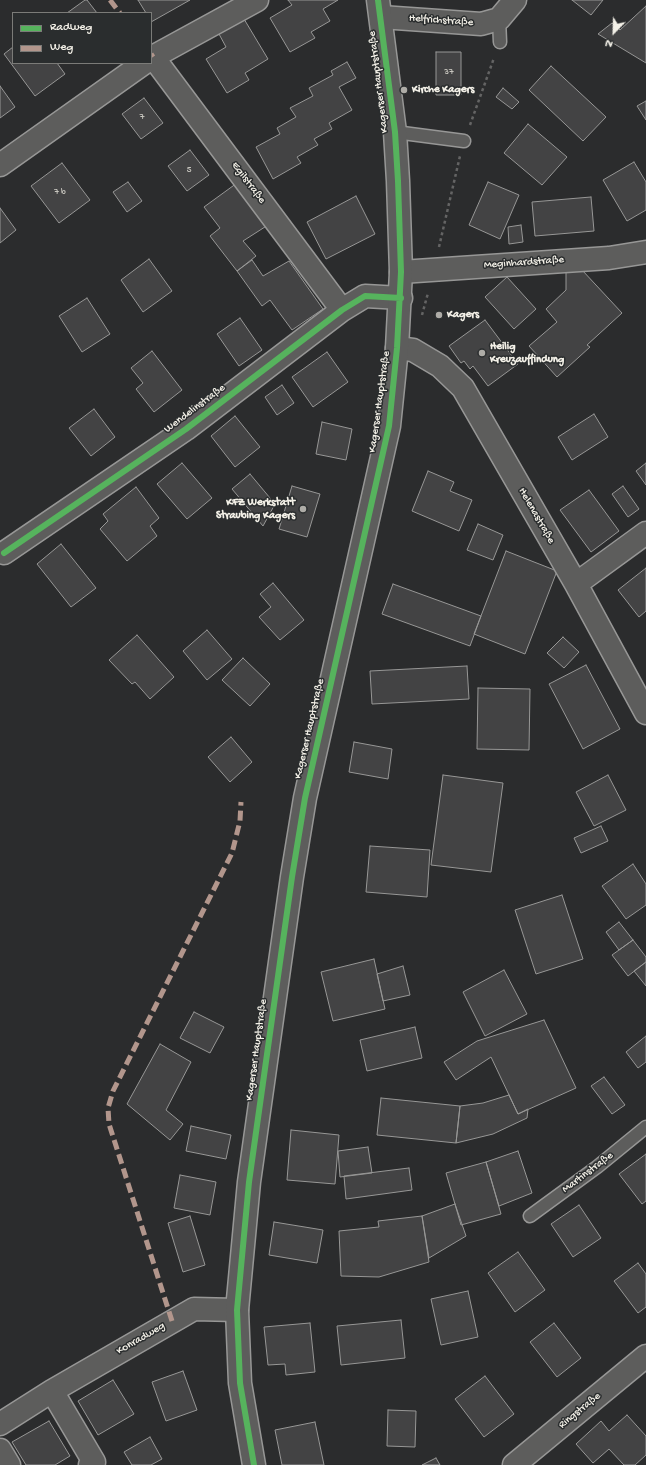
<!DOCTYPE html>
<html>
<head>
<meta charset="utf-8">
<style>
  body { margin:0 }
  #map { position:relative; width:646px; height:1465px; overflow:hidden; background:#2b2c2d; font-family:"Gochi Hand",sans-serif }
  canvas { display:block }
  .legend { position:absolute; left:12px; top:12px; width:140px; height:52px; box-sizing:border-box; background:#2a2d2e; border:1px solid #7b7b78; margin:0; padding:5px 7px; list-style:none; font-size:12px; color:#f4f1e8 }
  .legend li { display:flex; align-items:center; gap:8px; height:20px }
  .legend b { width:20px; border:1px solid #7b7b78 }
  .north { position:absolute; left:594px; top:12px; width:40px; height:40px; -webkit-text-stroke:3px #2a2d2e; paint-order:stroke; rotate:203deg; font-size:11px; font-weight:700; line-height:16px; text-align:center; color:#f4f1e8 }
  .north::after { content:''; display:block; margin:auto; width:14px; height:18px; background:#f4f1e8; clip-path:polygon(50% 0,100% 100%,50% 72%,0 100%) }
</style>
</head>
<body>
<div id="map">
<canvas width="646" height="1465"></canvas>
<ul class="legend">
<li><b style="height:5px;background:#56b35d"></b>Radweg</li>
<li><b style="height:5px;background:#b2968c"></b>Weg</li>
</ul>
<div class="north">N</div>
</div>
<script>
const g = document.querySelector('canvas').getContext('2d');
g.lineJoin = 'round';
function fillPath(path, color) { g.fillStyle = color; g.fill(path, 'evenodd'); }
const toPath = rows => new Path2D(rows.map(r => 'M' + r).join(''));
function strokePath(path, color, width, dash) { g.strokeStyle = color; g.lineWidth = width; g.lineCap = dash ? 'butt' : 'round'; g.setLineDash(dash || []); g.stroke(path); }
function write(font, color, halo, rows, align = 'center') {
  g.font = font + ' "Gochi Hand",sans-serif'; g.lineWidth = 3; g.setLineDash([]); g.textBaseline = 'middle'; g.strokeStyle = halo; g.fillStyle = color; for (const [text, x, y, turn = 0] of rows) {
    g.save(); g.translate(x, y); g.rotate((+turn || 0) * Math.PI / 180); g.textAlign = isNaN(turn) ? turn : align; if (halo) g.strokeText(text, 0, 0); g.fillText(text, 0, 0); g.restore();
  }
}
const building = toPath([
  [85,0,87,0,97,13,67,13,85,0],
  [138,0,190,0,151,22,151,13,146,13,138,0],
  [288,0,338,0,323,9,330,21,311,32,315,38,290,52,270,18,292,5,288,0],
  [572,0,603,0,591,15,572,0],
  [646,6,646,63,598,34,612,23,620,30,646,6],
  [244,19,268,59,245,73,249,80,227,93,206,59,226,47,219,34,244,19],
  [13,47,13,63,57,63,65,74,35,96,4,54,13,47],
  [436,52,461,52,461,95,436,95,436,52],
  [347,62,356,78,339,87,352,110,329,123,332,129,314,139,318,145,297,157,301,163,273,179,256,147,280,134,277,128,296,117,290,108,313,96,309,88,333,75,331,71,347,62],
  [551,66,606,117,583,141,529,90,551,66],
  [0,86,15,107,0,118,0,86],
  [503,88,519,102,512,109,496,97,503,88],
  [144,98,163,123,141,139,122,114,144,98],
  [646,101,646,120,637,106,646,101],
  [528,124,567,157,542,185,504,153,528,124],
  [190,150,209,175,187,191,168,166,190,150],
  [634,162,646,182,646,210,627,221,603,180,634,162],
  [62,163,90,200,59,223,31,186,62,163],
  [128,182,142,201,127,212,113,192,128,182],
  [488,182,519,195,500,239,469,225,488,182],
  [237,183,268,225,243,241,256,256,237,271,210,236,220,228,204,207,237,183],
  [356,196,375,234,326,259,307,222,356,196],
  [591,197,594,231,535,236,532,202,591,197],
  [0,208,16,230,0,243,0,208],
  [521,225,523,242,509,244,508,227,521,225],
  [149,259,172,291,143,312,121,280,149,259],
  [252,260,263,276,289,261,323,309,292,330,270,300,262,306,237,271,252,260],
  [566,270,582,270,622,313,587,345,590,347,557,377,529,346,557,322,546,309,566,290,566,270],
  [507,277,536,309,514,329,485,297,507,277],
  [87,298,110,334,82,352,59,316,87,298],
  [240,318,262,350,239,366,217,334,240,318],
  [485,320,518,364,488,386,473,366,470,369,464,361,461,363,449,346,485,320],
  [152,351,182,390,154,412,136,389,143,383,131,368,152,351],
  [327,352,348,382,313,407,292,377,327,352],
  [282,385,294,403,277,415,265,397,282,385],
  [94,409,115,437,91,456,69,428,94,409],
  [594,414,608,437,572,460,558,437,594,414],
  [235,416,260,447,235,467,211,436,235,416],
  [322,422,352,429,346,460,316,454,322,422],
  [182,463,212,498,187,519,157,484,182,463],
  [646,463,646,485,636,471,646,463],
  [428,471,454,482,450,491,472,500,459,531,412,511,428,471],
  [250,474,275,504,263,526,232,489,250,474],
  [292,486,320,494,307,537,279,529,292,486],
  [623,486,639,509,628,517,612,494,623,486],
  [136,487,159,518,150,526,157,536,127,561,100,529,108,521,103,514,136,487],
  [589,490,619,531,591,552,560,510,589,490],
  [478,524,503,535,493,560,467,550,478,524],
  [61,544,96,588,71,607,37,564,61,544],
  [506,551,557,571,525,654,474,634,506,551],
  [646,568,646,611,639,617,618,590,646,568],
  [273,583,304,620,280,640,259,617,271,607,260,594,273,583],
  [393,584,481,616,470,646,382,614,393,584],
  [207,630,232,659,207,680,183,651,207,630],
  [137,635,174,677,150,699,135,682,132,684,109,660,137,635],
  [563,637,579,652,564,668,547,653,563,637],
  [243,658,270,684,250,706,222,680,243,658],
  [586,665,620,729,583,749,549,684,586,665],
  [467,666,469,699,372,704,370,671,467,666],
  [478,688,530,689,529,750,477,749,478,688],
  [231,737,252,762,230,782,208,757,231,737],
  [354,742,392,749,388,779,349,772,354,742],
  [443,775,503,783,491,872,431,865,443,775],
  [608,775,626,810,594,826,576,792,608,775],
  [601,826,608,841,581,853,574,838,601,826],
  [370,846,430,850,427,897,366,892,370,846],
  [633,864,646,884,646,905,626,919,602,886,633,864],
  [562,895,583,959,536,974,515,910,562,895],
  [619,922,633,940,619,950,606,932,619,922],
  [633,940,646,957,646,962,628,976,612,955,633,940],
  [374,959,385,1009,333,1021,321,972,374,959],
  [646,962,646,986,634,971,646,962],
  [403,966,410,995,383,1001,377,974,403,966],
  [504,970,527,1014,485,1036,463,992,504,970],
  [194,1012,224,1027,210,1053,180,1038,194,1012],
  [544,1020,576,1088,518,1114,491,1057,456,1080,444,1062,477,1041,544,1020],
  [415,1027,422,1058,367,1071,360,1040,415,1027],
  [646,1036,646,1062,638,1068,626,1052,646,1036],
  [160,1044,191,1062,166,1110,183,1124,170,1140,127,1104,160,1044],
  [604,1077,625,1105,612,1114,591,1086,604,1077],
  [509,1095,518,1114,528,1109,527,1118,493,1134,456,1143,460,1106,483,1103,509,1095],
  [381,1098,460,1106,456,1143,377,1135,381,1098],
  [191,1126,231,1135,226,1159,186,1151,191,1126],
  [291,1130,339,1135,335,1184,287,1180,291,1130],
  [368,1147,372,1173,340,1177,338,1151,368,1147],
  [518,1151,532,1193,499,1206,486,1162,518,1151],
  [646,1154,646,1201,642,1204,619,1174,646,1154],
  [486,1162,501,1214,461,1225,446,1173,486,1162],
  [409,1168,412,1190,346,1199,344,1176,409,1168],
  [180,1175,216,1182,210,1215,174,1208,180,1175],
  [455,1204,466,1236,429,1258,422,1216,455,1204],
  [579,1205,601,1238,573,1257,551,1224,579,1205],
  [190,1216,205,1265,183,1272,168,1223,190,1216],
  [422,1216,429,1262,379,1277,341,1276,339,1231,379,1227,378,1221,422,1216],
  [274,1222,323,1230,317,1263,269,1255,274,1222],
  [518,1252,545,1290,515,1312,488,1273,518,1252],
  [638,1263,646,1274,646,1307,638,1313,614,1281,638,1263],
  [468,1291,478,1337,441,1345,431,1299,468,1291],
  [401,1320,405,1358,341,1365,337,1326,401,1320],
  [310,1323,315,1372,286,1375,285,1364,268,1365,264,1327,310,1323],
  [554,1323,581,1358,557,1377,530,1342,554,1323],
  [183,1371,197,1410,166,1421,152,1382,183,1371],
  [485,1376,514,1414,484,1437,455,1399,485,1376],
  [113,1380,134,1414,98,1435,78,1401,113,1380],
  [388,1410,416,1411,415,1447,387,1446,388,1410],
  [627,1415,646,1436,646,1455,635,1465,624,1465,609,1449,593,1463,576,1444,601,1421,609,1431,627,1415],
  [49,1421,70,1456,55,1465,26,1465,12,1442,49,1421],
  [315,1422,324,1465,282,1465,275,1430,315,1422],
  [150,1437,162,1459,151,1465,132,1465,124,1452,150,1437],
  [436,1458,440,1465,422,1465,436,1458]
]);
fillPath(building, '#434344');
strokePath(building, '#979796', 1);
const service = toPath([
  [499,19,500,42],
  [395,132,464,141],
  [530,1216,597,1167,646,1127]
]);
const minor = toPath([
  [381,17,481,24,499,19,515,0],
  [153,57,342,310],
  [151,58,257,0],
  [0,165,144,63],
  [401,272,609,258,646,252],
  [397,348,413,350,440,366,463,388,576,584,646,713],
  [4,553,186,429,342,310,365,296,401,298],
  [576,584,646,533],
  [52,1391,94,1462,90,1465],
  [0,1424,52,1391,194,1309,237,1310],
  [0,1450,9,1465],
  [514,1465,646,1356]
]);
const tertiary = toPath([
  [254,1465,240,1383,237,1310,249,1182,292,877,305,798,389,426,397,348,401,272,398,181,395,132,378,0]
]);
strokePath(service, '#979796', 15);
strokePath(minor, '#979796', 25);
strokePath(tertiary, '#979796', 25);
strokePath(toPath([
  [470,125,494,58],
  [439,247,460,156],
  [422,315,428,293]
]), '#646464', 2.5, [3, 3]);
strokePath(service, '#5d5d5c', 12);
strokePath(minor, '#5d5d5c', 22);
strokePath(tertiary, '#5d5d5c', 22);
strokePath(toPath([
  [110,0,120,13],
  [151,54,153,57],
  [172,1321,109,1124,108,1108,113,1091,232,853,240,821,241,802]
]), '#b2968c', 5, [10, 5]);
strokePath(toPath([
  [4,553,186,429,342,310,365,296,401,298],
  [254,1465,240,1383,237,1310,249,1182,292,877,305,798,389,426,397,348,401,272,398,181,395,132,378,0]
]), '#56b35d', 6);
for (const [x, y, r, color] of [
  [404,90,4,"#aeaca7"],
  [439,315,4,"#aeaca7"],
  [482,353,4,"#aeaca7"],
  [303,509,4,"#aeaca7"]
]) { const dot = new Path2D(); dot.arc(x, y, r, 0, 2 * Math.PI); g.fillStyle = color; g.fill(dot); strokePath(dot, '#2a2d2e', 1.5); }
write('9px', '#c8c6bf', null, [
  ["37",449,73],
  ["7",142,118],
  ["5",189,171],
  ["7 b",60,193]
]);
write('11px', '#f4f1e8', '#2a2d2e', [
  ["Helfrichstraße",441,21,4],
  ["Kagerser Hauptstraße",379,82,-97],
  ["Egilstraße",248,183,53],
  ["Meginhardstraße",524,263,-4],
  ["Kagerser Hauptstraße",380,402,-82],
  ["Wendelinstraße",195,409,-37],
  ["Helenastraße",536,516,60],
  ["Kagerser Hauptstraße",310,729,-77],
  ["Kagerser Hauptstraße",257,1050,-82],
  ["Martinstraße",588,1173,-37],
  ["Konradweg",141,1339,-30],
  ["Ringstraße",580,1411,-39]
]);
write('bold 11px', '#f4f1e8', '#2a2d2e', [
  ["Kirche Kagers",412,90],
  ["Kagers",447,315],
  ["Heilig",490,347],
  ["Kreuzauffindung",490,360],
  ["KFZ Werkstatt",295,503,"right"],
  ["Straubing Kagers",295,516,"right"]
], 'left');
</script>
</body>
</html>
